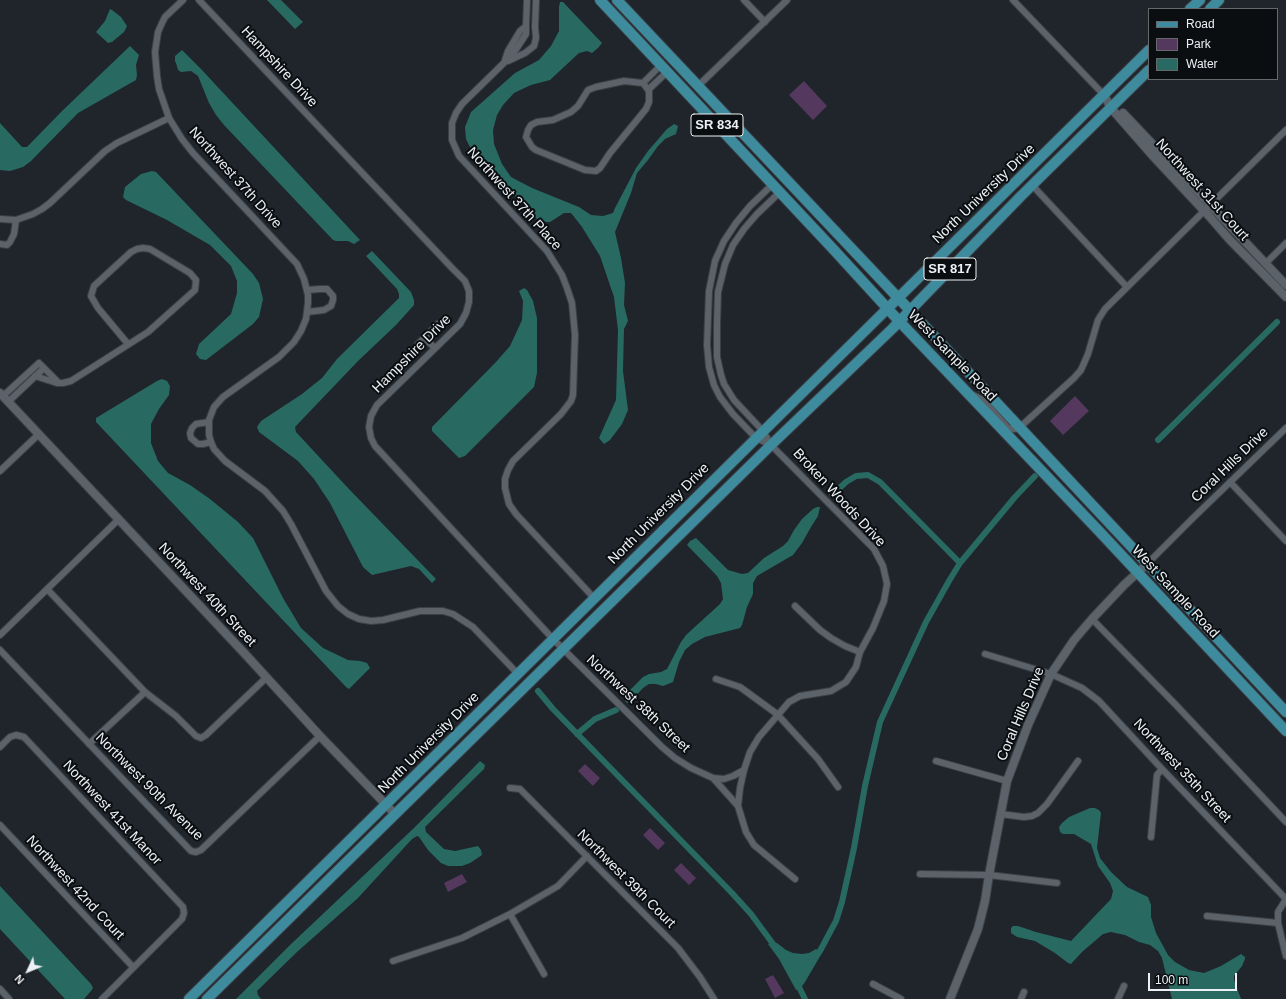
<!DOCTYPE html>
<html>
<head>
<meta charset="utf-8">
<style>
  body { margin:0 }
  #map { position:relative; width:1286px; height:999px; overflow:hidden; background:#1f252b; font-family:Arial,sans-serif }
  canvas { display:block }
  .legend { position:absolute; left:1148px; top:8px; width:130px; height:72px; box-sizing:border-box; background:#0b0e11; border:1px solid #65696c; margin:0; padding:5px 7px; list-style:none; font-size:12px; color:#edf1f5 }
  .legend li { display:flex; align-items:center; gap:8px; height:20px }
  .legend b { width:20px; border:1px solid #65696c }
  .north { position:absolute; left:8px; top:951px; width:40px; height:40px; -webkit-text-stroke:3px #0b0e11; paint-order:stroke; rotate:226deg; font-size:11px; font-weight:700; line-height:16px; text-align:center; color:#edf1f5 }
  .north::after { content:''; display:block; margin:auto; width:14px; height:18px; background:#edf1f5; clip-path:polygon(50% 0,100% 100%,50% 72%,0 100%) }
  .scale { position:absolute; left:1148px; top:973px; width:89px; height:18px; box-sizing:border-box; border:2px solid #edf1f5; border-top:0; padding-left:5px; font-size:12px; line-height:14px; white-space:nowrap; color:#edf1f5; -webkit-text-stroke:3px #0b0e11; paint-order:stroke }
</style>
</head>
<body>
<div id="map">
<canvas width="1286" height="999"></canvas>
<ul class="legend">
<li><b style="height:5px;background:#3f8b9e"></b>Road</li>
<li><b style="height:11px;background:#54385e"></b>Park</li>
<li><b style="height:11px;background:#286961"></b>Water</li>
</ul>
<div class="north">N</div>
<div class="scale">100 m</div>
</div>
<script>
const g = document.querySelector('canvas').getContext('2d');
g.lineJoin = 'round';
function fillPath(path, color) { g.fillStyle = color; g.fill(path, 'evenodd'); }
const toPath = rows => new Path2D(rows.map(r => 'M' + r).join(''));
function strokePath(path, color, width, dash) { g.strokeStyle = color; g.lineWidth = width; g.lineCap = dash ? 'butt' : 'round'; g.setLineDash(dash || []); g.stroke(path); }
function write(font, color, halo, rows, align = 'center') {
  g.font = font + ' Arial,sans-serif'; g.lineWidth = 4; g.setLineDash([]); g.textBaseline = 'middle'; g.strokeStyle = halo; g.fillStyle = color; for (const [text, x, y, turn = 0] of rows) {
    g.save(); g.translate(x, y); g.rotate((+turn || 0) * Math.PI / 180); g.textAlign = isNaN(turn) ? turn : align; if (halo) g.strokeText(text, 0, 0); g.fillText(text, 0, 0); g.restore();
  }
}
fillPath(toPath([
  [804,81,827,106,813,120,789,95],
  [1075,396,1089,411,1063,435,1050,421],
  [585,764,600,778,593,786,578,771],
  [650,828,665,843,658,850,643,835],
  [681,863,696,878,689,885,674,870],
  [462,874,467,882,448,892,444,883],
  [773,975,784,993,775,998,765,979]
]), '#54385e');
fillPath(toPath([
  [267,0,281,0,303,22,295,29],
  [560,2,563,2,602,43,598,48,592,53,587,51,579,53,550,80,531,85,514,93,503,105,497,115,493,130,494,144,502,164,511,177,532,188,579,207,591,215,603,216,613,213,615,208,636,168,648,151,667,129,674,124,678,126,676,134,665,139,658,146,648,160,637,173,631,193,615,232,621,258,625,283,624,305,628,321,624,329,623,371,628,410,622,424,610,440,604,444,599,438,616,400,618,330,614,297,600,256,582,227,571,213,564,213,550,222,542,222,534,217,471,149,466,139,465,127,471,112,515,73,539,60,551,46,559,31,559,7],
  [110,9,112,10,121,17,127,26,124,32,112,42,108,43,96,32,105,21],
  [130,46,139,55,136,65,137,75,136,80,78,113,31,161,23,167,10,171,0,170,0,123,22,147,27,147,61,112],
  [182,50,201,69,360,240,354,244,348,241,336,241,333,240,224,125,216,115,209,103,198,76,191,71,181,72,178,70,176,63,175,61,175,56],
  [152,171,156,172,253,274,259,283,263,299,259,317,253,324,206,360,200,359,196,354,199,344,231,314,237,293,237,281,231,266,210,245,167,220,126,200,123,197,125,187,141,174],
  [372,251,411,292,414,300,414,305,396,325,358,361,295,427,296,432,348,488,436,579,432,583,419,569,411,566,372,575,363,567,330,503,314,479,298,461,259,432,257,427,261,421,302,394,322,378,337,359,399,298,399,294,397,289,366,256],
  [524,288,527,290,533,301,537,318,537,373,534,387,465,456,459,458,432,431,432,427,496,362,510,346,522,320,523,301,519,291],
  [162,379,167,381,170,386,169,395,159,409,151,424,151,443,158,461,168,473,190,485,210,499,238,522,253,538,283,598,301,628,323,648,348,660,360,661,367,663,370,668,349,689,346,687,96,422,96,418,157,381],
  [817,507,820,507,818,516,811,527,802,543,793,555,757,576,753,583,753,594,747,607,742,625,740,628,705,637,692,644,685,650,679,662,673,682,663,686,656,684,649,684,643,688,630,702,627,703,625,701,625,697,629,691,643,677,649,674,661,672,667,669,681,642,686,635,720,604,723,599,721,583,717,576,687,545,690,541,696,538,728,570,742,574,748,573,764,558,783,546,788,541,794,530,802,519,813,509],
  [480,761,485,765,484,769,425,827,426,832,444,849,455,851,478,846,481,850,482,855,470,863,462,866,448,866,441,863,428,850,419,837,417,836,412,839,358,898,297,952,257,991,258,995,261,999,236,999,290,945,415,827],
  [1090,808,1095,808,1099,810,1101,813,1097,848,1100,858,1111,872,1127,887,1148,897,1151,905,1151,917,1156,933,1168,955,1175,962,1189,970,1204,973,1221,966,1241,954,1245,957,1245,959,1242,966,1234,976,1234,980,1241,999,1172,999,1162,958,1158,951,1150,945,1139,942,1125,935,1111,932,1103,934,1082,952,1071,964,1068,963,1055,953,1035,941,1017,937,1011,933,1011,928,1013,926,1018,926,1036,932,1071,941,1111,899,1113,891,1110,883,1098,866,1091,844,1074,834,1063,834,1060,832,1059,827,1062,823,1069,817],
  [0,886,91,984,93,988,91,991,84,999,65,999,0,929],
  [772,942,777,943,786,950,793,953,802,954,809,953,816,949,822,953,805,982,800,989,796,990,779,959,768,944]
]), '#286961');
strokePath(toPath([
  [1158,440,1277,322],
  [832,495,846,482,856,476,868,475,880,482,960,563],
  [538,691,553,709,732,893,751,914,776,948],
  [577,734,595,719,616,710],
  [815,957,820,951,829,934,836,921,842,902,854,848,865,786,880,722,926,622,949,581,960,563,1015,497,1035,476],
  [796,981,805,999]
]), '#286961', 6);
const minor = toPath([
  [183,0,165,17,162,23,158,32,155,52,157,76,159,89,169,118,182,139,193,153,297,264,304,279,308,295,308,303,306,319,301,331,294,342,279,357,223,397,214,407,209,420,209,435,211,442,214,449,225,461,265,491,283,511,291,524,326,591,338,606,348,614,359,619,371,621,383,620,420,611,443,611,453,614,473,627,518,674],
  [199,0,452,268,465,281,469,291,469,302,466,313,460,324,377,405,371,416,369,427,371,438,375,446,553,639,662,747,675,758,691,768,713,778,724,779,733,776,744,770],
  [527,0,526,26,526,34,513,54,462,104,456,113,452,123,452,140,459,156,547,251,562,275,567,288,572,303,575,335,573,395,571,401,561,414,513,461,508,470,505,479,505,488,509,504,516,514,594,598],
  [744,0,765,22],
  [1013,0,1104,95],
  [505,60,508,51,520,31,526,26],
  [508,61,525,53,534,46,536,38,535,27,536,0],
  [624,81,643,83,649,91,649,102,646,109,610,153,600,168,596,171,585,170,536,150,532,147,526,137,528,130,531,125,537,122,553,120,571,112,578,106,588,90,596,87,624,81],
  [643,83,661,65],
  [698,86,787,0],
  [648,90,667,72],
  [1032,185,1127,287],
  [0,219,16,220,33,214,42,209,50,203,105,151,117,143,169,118],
  [0,244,7,245,10,242,14,234,16,220],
  [1266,263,1286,243],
  [307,290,320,289,327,289,333,296,333,300,331,306,324,310,307,312],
  [418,344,424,338],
  [435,348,424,338,438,324],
  [35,376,57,383,63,383,71,381,148,332,195,290,196,280,190,273,150,249,143,248,137,249,131,252,94,286,91,296,98,308,128,344],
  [973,395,983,400,1008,428,1014,429,1019,428,1074,378,1081,370,1088,354,1098,320,1105,309,1286,130],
  [3,396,39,363,59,383],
  [8,402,44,368],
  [209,422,196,424,192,428,190,433,191,438,198,444,203,444,211,442],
  [771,445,756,438,733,414,720,397,714,385,709,367,707,345,709,291,715,261,724,241,736,223,750,206,773,184],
  [0,471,39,434],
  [1230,482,1286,541],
  [1147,564,1193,518,1286,428],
  [47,589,145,692,176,716,196,736,201,738,206,735,267,677],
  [795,606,820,630,831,638,845,646,860,652],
  [1092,619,1176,705,1286,822],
  [0,635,119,519],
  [0,650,191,851,196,852,201,850,320,736],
  [985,654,1051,674,1082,688,1099,701,1162,769,1286,899],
  [716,679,740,687,777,714,818,759,838,787],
  [89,744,145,692],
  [0,747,10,737,16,735,24,737,183,907,184,913,182,919,102,999],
  [936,761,1007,781],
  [713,778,738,806,746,832,754,845,795,879],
  [510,788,520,789,678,948,700,977,714,999],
  [738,806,740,788,744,770,750,752,759,737,789,702,800,696,831,691,846,682,856,667,860,652,873,628,884,601,887,584,883,566,874,549,771,445,763,431,734,400,724,384,721,375,717,357,717,324,718,292,725,264,733,245,744,229,757,214,780,192],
  [1000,814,1024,817,1032,816,1038,813,1047,804,1078,761],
  [0,825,133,967],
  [1151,837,1157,775,1162,769],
  [920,874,989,875,1057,883],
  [1286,899,1278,912,1278,923,1286,956],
  [510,914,544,974],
  [1207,916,1278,923],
  [393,961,462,938,510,914,558,886,587,856],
  [873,984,901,999],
  [0,989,9,999],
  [1021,999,1024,992],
  [1118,999,1124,986]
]);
const tertiary = toPath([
  [1104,95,1111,108,1153,156,1209,216,1229,239,1286,297],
  [1123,113,1286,285],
  [0,393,246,655,320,736,395,814],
  [950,999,978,929,985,901,989,875,1007,781,1028,725,1051,674,1074,640,1092,619,1124,585,1147,564]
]);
const primary = toPath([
  [600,0,834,250,899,321,1098,530,1286,731],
  [617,0,953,356,1286,712],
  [1190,9,1200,0],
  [1210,9,1219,0],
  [189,999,1149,50],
  [207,999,771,445,892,329,1021,196,1149,70]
]);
strokePath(minor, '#3b4046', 8);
strokePath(tertiary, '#3b4046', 10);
strokePath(primary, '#3b4046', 12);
strokePath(minor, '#5b6269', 6);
strokePath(tertiary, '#5b6269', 8);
strokePath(primary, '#3f8b9e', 10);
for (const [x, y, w] of [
  [717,125,52],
  [950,269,52]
]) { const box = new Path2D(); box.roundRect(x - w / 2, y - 11, w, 22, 3); g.fillStyle = '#0b0e11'; g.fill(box); strokePath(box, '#edf1f5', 1); }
write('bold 13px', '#edf1f5', null, [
  ["SR 834",717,125],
  ["SR 817",950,269]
]);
write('14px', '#edf1f5', '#0b0e11', [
  ["Hampshire Drive",279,67,47],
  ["Northwest 37th Drive",235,178,48],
  ["Northwest 31st Court",1202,190,48],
  ["North University Drive",984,194,-44],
  ["Northwest 37th Place",514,199,48],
  ["Hampshire Drive",412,354,-45],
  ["West Sample Road",952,356,46],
  ["Coral Hills Drive",1230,465,-44],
  ["Broken Woods Drive",839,498,47],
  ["North University Drive",659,514,-45],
  ["West Sample Road",1175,592,47],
  ["Northwest 40th Street",207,595,47],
  ["Northwest 38th Street",638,704,43],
  ["Coral Hills Drive",1021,714,-67],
  ["North University Drive",429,743,-45],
  ["Northwest 35th Street",1182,771,47],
  ["Northwest 90th Avenue",149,787,45],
  ["Northwest 41st Manor",112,813,47],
  ["Northwest 39th Court",626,879,45],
  ["Northwest 42nd Court",75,888,47]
]);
</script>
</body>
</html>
